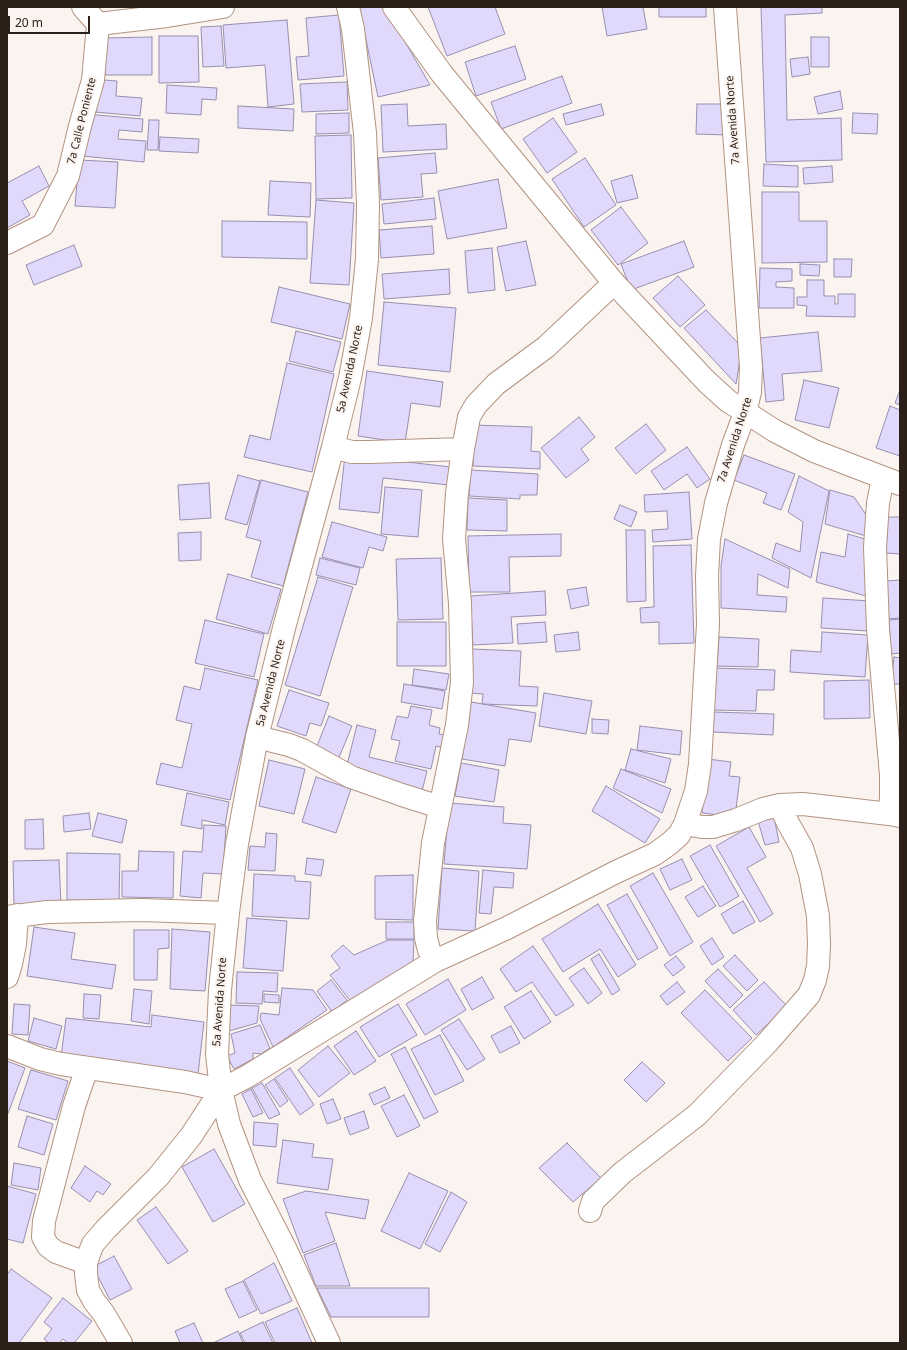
<!DOCTYPE html>
<html>
<head>
<meta charset="utf-8">
<style>
  body { margin:0 }
  #map { position:relative; width:907px; height:1350px; overflow:hidden; background:#faf3ef; font-family:"Noto Sans",sans-serif }
  canvas { display:block }
  .frame { position:absolute; inset:0; border:8px solid #2d2019; pointer-events:none }
  .scale { position:absolute; left:8px; top:16px; width:82px; height:18px; box-sizing:border-box; border:2px solid #2d2019; border-top:0; padding-left:5px; font-size:12px; line-height:14px; white-space:nowrap; color:#2d2019; -webkit-text-stroke:3px #faf3ef; paint-order:stroke }
</style>
</head>
<body>
<div id="map">
<canvas width="907" height="1350"></canvas>
<div class="frame"></div>
<div class="scale">20 m</div>
</div>
<script>
const g = document.querySelector('canvas').getContext('2d');
g.lineJoin = 'round';
function fillPath(path, color) { g.fillStyle = color; g.fill(path, 'evenodd'); }
const toPath = rows => new Path2D(rows.map(r => 'M' + r).join(''));
function strokePath(path, color, width, dash) { g.strokeStyle = color; g.lineWidth = width; g.lineCap = dash ? 'butt' : 'round'; g.setLineDash(dash || []); g.stroke(path); }
function write(font, color, halo, rows, align = 'center') {
  g.font = font + ' "Noto Sans",sans-serif'; g.lineWidth = 4; g.setLineDash([]); g.textBaseline = 'middle'; g.strokeStyle = halo; g.fillStyle = color; for (const [text, x, y, turn = 0] of rows) {
    g.save(); g.translate(x, y); g.rotate((+turn || 0) * Math.PI / 180); g.textAlign = isNaN(turn) ? turn : align; if (halo) g.strokeText(text, 0, 0); g.fillText(text, 0, 0); g.restore();
  }
}
const building = toPath([
  [359,7,385,7,430,85,378,97,359,7],
  [428,7,495,7,505,34,447,56,428,7],
  [602,7,643,7,647,29,607,36,602,7],
  [659,7,706,7,706,17,659,17,659,7],
  [761,7,822,7,822,13,785,15,787,120,841,118,842,160,766,162,761,7],
  [339,15,344,76,298,80,296,57,309,56,306,18,339,15],
  [287,20,294,104,268,107,265,65,226,68,223,25,287,20],
  [221,26,224,66,203,67,201,27,221,26],
  [159,36,198,36,199,82,159,83,159,36],
  [152,37,152,75,105,75,105,38,152,37],
  [811,37,829,37,829,67,811,67,811,37],
  [515,46,526,79,476,96,465,62,515,46],
  [808,57,810,74,792,77,790,59,808,57],
  [562,76,572,103,501,129,491,102,562,76],
  [104,80,117,81,116,96,142,98,140,116,95,112,97,87,103,87,104,80],
  [347,82,348,110,302,112,300,84,347,82],
  [167,85,217,88,216,100,202,99,201,115,166,113,167,85],
  [840,91,843,109,818,114,814,97,840,91],
  [407,104,408,126,446,124,447,149,383,152,381,105,407,104],
  [601,104,604,115,566,125,563,114,601,104],
  [697,104,728,104,727,135,696,134,697,104],
  [238,106,294,109,293,131,238,128,238,106],
  [349,113,349,133,316,134,316,114,349,113],
  [853,113,878,114,877,134,852,133,853,113],
  [86,114,143,119,142,132,119,130,118,139,146,141,144,162,82,156,86,114],
  [553,118,577,152,547,173,523,139,553,118],
  [149,120,159,120,158,150,147,150,149,120],
  [351,135,352,198,316,199,315,136,351,135],
  [160,137,199,139,198,153,159,151,160,137],
  [435,153,437,173,421,174,423,197,381,200,378,158,435,153],
  [585,158,616,205,584,227,552,179,585,158],
  [79,160,118,162,115,208,75,206,79,160],
  [764,164,798,166,798,187,763,186,764,164],
  [39,166,49,186,22,201,30,215,7,228,7,183,39,166],
  [832,166,833,182,804,184,803,168,832,166],
  [632,175,638,198,617,203,611,181,632,175],
  [498,179,507,228,447,239,438,191,498,179],
  [270,181,311,183,310,217,268,215,270,181],
  [762,192,799,192,799,221,827,221,827,262,762,263,762,192],
  [434,198,436,219,384,224,382,204,434,198],
  [316,200,354,203,349,285,310,283,316,200],
  [621,207,648,243,618,265,591,230,621,207],
  [222,221,307,222,307,259,222,257,222,221],
  [432,226,434,254,381,258,379,230,432,226],
  [526,241,536,285,506,291,497,247,526,241],
  [684,241,694,267,631,290,621,264,684,241],
  [74,245,82,266,34,285,26,265,74,245],
  [492,248,495,290,468,293,465,251,492,248],
  [834,259,852,259,851,277,834,277,834,259],
  [800,264,820,265,819,276,800,275,800,264],
  [760,268,792,269,792,281,776,282,776,287,794,288,794,308,759,308,760,268],
  [449,269,450,294,384,299,382,274,449,269],
  [678,276,705,305,680,327,653,298,678,276],
  [807,280,824,280,824,296,835,296,835,304,838,304,838,294,855,294,855,317,806,316,807,306,797,305,797,297,807,297,807,280],
  [279,287,350,304,342,339,271,322,279,287],
  [384,302,456,308,450,372,378,365,384,302],
  [706,310,742,347,736,384,684,328,706,310],
  [296,331,341,342,333,372,289,361,296,331],
  [818,332,822,371,782,374,784,400,766,402,760,338,818,332],
  [287,363,334,374,312,472,244,457,250,435,270,440,287,363],
  [367,371,443,382,440,407,411,403,405,443,358,436,367,371],
  [804,380,839,388,829,428,795,420,804,380],
  [900,390,900,405,895,403,900,390],
  [890,406,900,410,900,456,876,448,890,406],
  [579,417,595,437,581,449,589,460,566,478,541,448,579,417],
  [646,424,666,450,636,474,615,448,646,424],
  [475,425,532,427,531,451,540,452,540,469,473,466,475,425],
  [687,447,710,479,697,488,687,474,664,490,651,471,687,447],
  [345,455,451,467,449,485,383,478,379,513,339,509,345,455],
  [744,455,795,474,781,510,763,503,767,493,734,480,744,455],
  [471,470,538,474,537,495,520,495,520,499,469,496,471,470],
  [238,475,260,481,247,525,225,519,238,475],
  [799,476,829,491,811,578,772,558,776,543,800,552,803,522,788,512,799,476],
  [261,480,308,492,283,586,251,577,261,541,246,537,261,480],
  [209,483,211,518,180,520,178,485,209,483],
  [385,487,422,490,418,537,381,534,385,487],
  [830,490,854,497,867,516,866,536,825,524,830,490],
  [689,492,692,539,653,542,652,530,668,529,667,511,645,512,644,495,689,492],
  [468,498,507,500,507,531,467,530,468,498],
  [620,505,637,512,631,527,614,519,620,505],
  [888,517,900,517,900,554,886,553,888,517],
  [332,522,387,537,383,551,369,547,363,568,322,557,332,522],
  [626,530,645,530,646,601,627,602,626,530],
  [201,532,201,560,179,561,178,533,201,532],
  [561,534,561,556,509,557,510,592,469,592,468,536,561,534],
  [848,534,865,539,866,596,816,582,821,552,845,557,848,534],
  [725,539,790,569,788,588,758,574,757,595,787,597,786,612,721,608,721,566,725,539],
  [691,545,694,643,659,644,659,622,641,623,640,608,654,607,653,546,691,545],
  [320,558,360,568,356,585,316,575,320,558],
  [441,558,443,619,398,620,396,559,441,558],
  [228,574,281,589,268,634,216,619,228,574],
  [318,577,353,587,320,696,285,685,318,577],
  [900,580,900,618,888,619,885,581,900,580],
  [586,587,589,605,571,609,567,590,586,587],
  [545,591,546,615,511,617,513,643,473,645,470,596,545,591],
  [823,598,870,601,868,631,821,628,823,598],
  [900,619,900,653,891,654,889,620,900,619],
  [205,620,264,634,254,677,195,663,205,620],
  [397,622,446,622,446,666,397,666,397,622],
  [545,622,547,642,518,644,517,624,545,622],
  [578,632,580,650,556,652,554,635,578,632],
  [822,632,868,635,865,677,790,672,791,650,821,652,822,632],
  [719,637,759,639,758,667,717,666,719,637],
  [471,649,521,651,519,686,538,687,537,706,482,704,483,694,469,693,471,649],
  [894,657,900,658,900,684,891,684,894,657],
  [205,668,258,680,230,800,156,784,161,763,182,768,192,724,176,720,184,686,200,690,205,668],
  [716,668,775,670,774,690,757,690,756,711,714,710,716,668],
  [414,669,449,674,446,690,412,685,414,669],
  [869,680,870,718,824,719,824,681,869,680],
  [404,684,445,691,442,709,401,702,404,684],
  [289,690,329,703,321,726,310,723,306,736,277,726,289,690],
  [544,693,592,701,586,734,539,726,544,693],
  [471,702,536,713,531,742,509,739,505,766,462,759,471,702],
  [411,706,432,710,429,725,440,728,439,734,445,735,443,748,436,746,431,769,395,761,400,741,391,739,397,716,408,718,411,706],
  [714,712,774,714,773,735,713,732,714,712],
  [329,716,352,726,338,760,315,751,329,716],
  [592,719,609,720,608,734,592,733,592,719],
  [357,725,376,730,369,757,427,771,422,791,346,769,357,725],
  [640,726,682,731,680,755,637,750,640,726],
  [631,749,671,759,665,783,625,770,631,749],
  [708,759,731,762,729,776,740,777,735,817,702,813,708,759],
  [269,760,305,769,294,814,259,806,269,760],
  [461,763,499,770,494,802,455,796,461,763],
  [621,769,671,789,662,813,613,788,621,769],
  [316,777,351,789,336,833,302,822,316,777],
  [606,786,660,819,645,843,592,811,606,786],
  [187,793,229,802,225,825,202,820,202,829,181,825,187,793],
  [449,803,504,807,503,823,531,825,527,869,444,864,449,803],
  [89,813,91,829,64,832,63,816,89,813],
  [98,813,127,820,122,843,92,836,98,813],
  [774,817,779,842,765,845,758,821,774,817],
  [43,819,44,849,25,849,25,820,43,819],
  [204,825,226,826,223,874,203,873,201,898,180,896,183,851,202,852,204,825],
  [749,827,766,857,747,868,773,914,760,922,716,846,749,827],
  [266,833,277,834,275,871,248,870,250,846,265,847,266,833],
  [710,845,739,896,720,907,690,856,710,845],
  [139,851,174,852,173,898,122,897,122,871,138,871,139,851],
  [67,853,120,854,119,901,67,900,67,853],
  [307,858,324,860,321,876,305,874,307,858],
  [682,859,692,880,670,890,660,869,682,859],
  [59,860,61,904,14,905,13,861,59,860],
  [442,868,479,871,475,931,438,929,442,868],
  [483,870,514,873,513,888,494,887,491,914,479,913,483,870],
  [653,873,693,942,670,956,630,886,653,873],
  [254,874,295,876,295,881,311,882,309,919,252,916,254,874],
  [413,875,413,920,375,919,375,876,413,875],
  [703,886,716,906,698,917,685,897,703,886],
  [627,894,658,948,638,960,607,905,627,894],
  [743,901,755,922,733,934,721,914,743,901],
  [598,904,636,965,618,977,600,949,563,972,542,939,598,904],
  [247,918,287,921,283,971,243,968,247,918],
  [386,922,414,922,414,939,386,939,386,922],
  [34,927,75,933,71,959,116,965,112,989,27,976,34,927],
  [172,929,210,932,205,991,170,989,172,929],
  [134,930,169,930,169,948,158,949,157,980,134,980,134,930],
  [712,938,724,957,712,965,700,946,712,938],
  [388,940,414,940,413,963,352,1003,330,975,340,968,331,956,343,945,354,955,388,940],
  [533,946,574,1005,556,1016,532,982,516,992,500,969,533,946],
  [599,954,620,990,612,995,591,959,599,954],
  [735,955,758,980,747,991,723,966,735,955],
  [676,956,685,967,673,976,664,965,676,956],
  [584,968,602,993,588,1004,569,978,584,968],
  [718,969,743,995,730,1008,705,981,718,969],
  [237,972,278,973,277,992,263,991,262,1004,236,1003,237,972],
  [482,977,494,998,472,1010,461,989,482,977],
  [448,979,466,1010,425,1035,406,1004,448,979],
  [331,980,347,1000,332,1012,317,991,331,980],
  [677,982,685,992,667,1005,660,996,677,982],
  [764,982,787,1006,756,1035,733,1010,764,982],
  [282,988,313,990,327,1010,273,1047,260,1019,261,1013,279,1015,282,988],
  [134,989,152,991,149,1024,131,1021,134,989],
  [705,990,752,1038,728,1061,681,1013,705,990],
  [531,991,551,1022,524,1039,504,1007,531,991],
  [84,994,101,995,99,1019,83,1018,84,994],
  [264,994,279,995,279,1003,264,1002,264,994],
  [14,1004,30,1005,28,1035,12,1034,14,1004],
  [398,1004,417,1035,379,1057,360,1027,398,1004],
  [230,1005,259,1006,257,1023,229,1031,230,1005],
  [152,1015,204,1022,198,1074,61,1057,66,1018,151,1027,152,1015],
  [34,1018,62,1026,56,1049,28,1041,34,1018],
  [459,1019,485,1059,467,1070,441,1030,459,1019],
  [260,1025,270,1048,261,1054,253,1053,253,1059,234,1069,227,1056,235,1053,231,1034,260,1025],
  [511,1026,520,1043,500,1053,491,1036,511,1026],
  [356,1031,376,1061,354,1075,334,1046,356,1031],
  [440,1035,464,1081,435,1095,411,1049,440,1035],
  [328,1046,350,1073,319,1097,298,1070,328,1046],
  [405,1047,438,1112,424,1119,391,1054,405,1047],
  [7,1061,25,1068,7,1116,7,1061],
  [642,1062,665,1083,646,1102,624,1080,642,1062],
  [290,1068,314,1105,300,1115,275,1078,290,1068],
  [31,1070,68,1081,56,1120,18,1109,31,1070],
  [274,1079,288,1101,280,1107,265,1085,274,1079],
  [262,1083,280,1114,269,1119,252,1088,262,1083],
  [385,1087,390,1098,374,1105,369,1094,385,1087],
  [251,1089,263,1113,253,1117,242,1094,251,1089],
  [404,1095,420,1126,397,1137,381,1106,404,1095],
  [333,1099,341,1119,327,1124,320,1104,333,1099],
  [364,1111,369,1128,350,1135,344,1118,364,1111],
  [27,1116,53,1124,44,1155,18,1147,27,1116],
  [254,1122,278,1124,276,1147,253,1145,254,1122],
  [283,1140,314,1144,312,1157,333,1159,328,1190,277,1183,283,1140],
  [567,1143,601,1178,573,1202,539,1168,567,1143],
  [214,1149,245,1204,213,1222,182,1167,214,1149],
  [14,1163,41,1168,38,1190,11,1185,14,1163],
  [85,1166,111,1184,103,1195,97,1191,90,1202,71,1188,85,1166],
  [409,1173,448,1191,420,1249,381,1231,409,1173],
  [7,1186,36,1194,23,1243,7,1239,7,1186],
  [306,1191,369,1200,365,1219,325,1212,335,1241,303,1253,283,1199,306,1191],
  [451,1192,467,1202,440,1252,425,1244,451,1192],
  [156,1207,188,1251,168,1264,137,1220,156,1207],
  [336,1243,350,1286,316,1286,304,1255,336,1243],
  [114,1256,132,1289,110,1300,93,1267,114,1256],
  [274,1263,292,1301,261,1314,244,1280,274,1263],
  [11,1269,52,1298,19,1343,7,1343,7,1275,11,1269],
  [243,1281,257,1310,239,1318,225,1289,243,1281],
  [317,1288,429,1288,429,1317,331,1317,317,1288],
  [63,1298,92,1321,74,1343,68,1343,63,1339,59,1343,49,1343,44,1339,52,1329,44,1322,63,1298],
  [297,1308,312,1343,275,1343,265,1322,297,1308],
  [263,1322,273,1343,245,1343,240,1333,263,1322],
  [194,1323,203,1343,180,1343,175,1331,194,1323],
  [238,1331,243,1343,213,1343,238,1331]
]);
fillPath(building, '#e1d9fb');
strokePath(building, '#978fb0', 1);
const minor = toPath([
  [83,7,98,24],
  [7,243,43,225,68,176,80,126,93,80,98,24,167,16,223,7],
  [333,447,352,452,369,452,463,449],
  [883,478,878,503,875,547,878,629,891,775,891,798,889,814],
  [257,737,289,745,302,750,351,777,402,795,440,807],
  [685,824,702,827,713,827,736,820,763,809,780,805,803,804,889,814,900,816],
  [7,917,47,912,142,910,228,913],
  [435,961,429,950,426,938,425,921,433,843,457,725,462,682,460,603,454,539,457,493,463,449,469,417,476,405,496,384,546,347,614,283],
  [7,977,11,964,15,944,17,915],
  [7,1046,40,1059,61,1064,185,1082,221,1090],
  [590,1211,593,1201,622,1173,697,1115,767,1043,809,995,815,980,818,966,819,944,818,916,810,874,802,848,788,823,780,805],
  [86,1263,56,1252,48,1246,43,1237,44,1221,74,1106,87,1068],
  [121,1343,104,1314,94,1301,88,1290,86,1274,86,1263,89,1254,93,1244,106,1229,158,1177,191,1136,221,1090,246,1077,435,961,507,928,616,872,655,854,669,844,679,835,685,824,696,791,700,764,708,624,707,576,709,539,716,503,733,445,745,413,750,392,751,367,725,7],
  [329,1343,286,1250,250,1180,229,1124,221,1090,217,1054,220,990,228,913,237,844,257,737,284,628,333,447,350,378,361,318,367,259,368,205,365,133,353,29,348,7]
]);
const tertiary = toPath([
  [394,7,442,74,614,283,707,382,728,401,775,431,814,451,900,484]
]);
strokePath(minor, '#b39381', 24);
strokePath(tertiary, '#b39381', 24);
strokePath(minor, '#fff', 22);
strokePath(tertiary, '#fff', 22);
write('11px', '#2d2019', '#faf3ef', [
  ["7a Avenida Norte",733,120,-94],
  ["7a Calle Poniente",82,121,-76],
  ["5a Avenida Norte",350,369,-78],
  ["7a Avenida Norte",735,440,-72],
  ["5a Avenida Norte",271,683,-76],
  ["5a Avenida Norte",220,1002,-86]
]);
</script>
</body>
</html>
